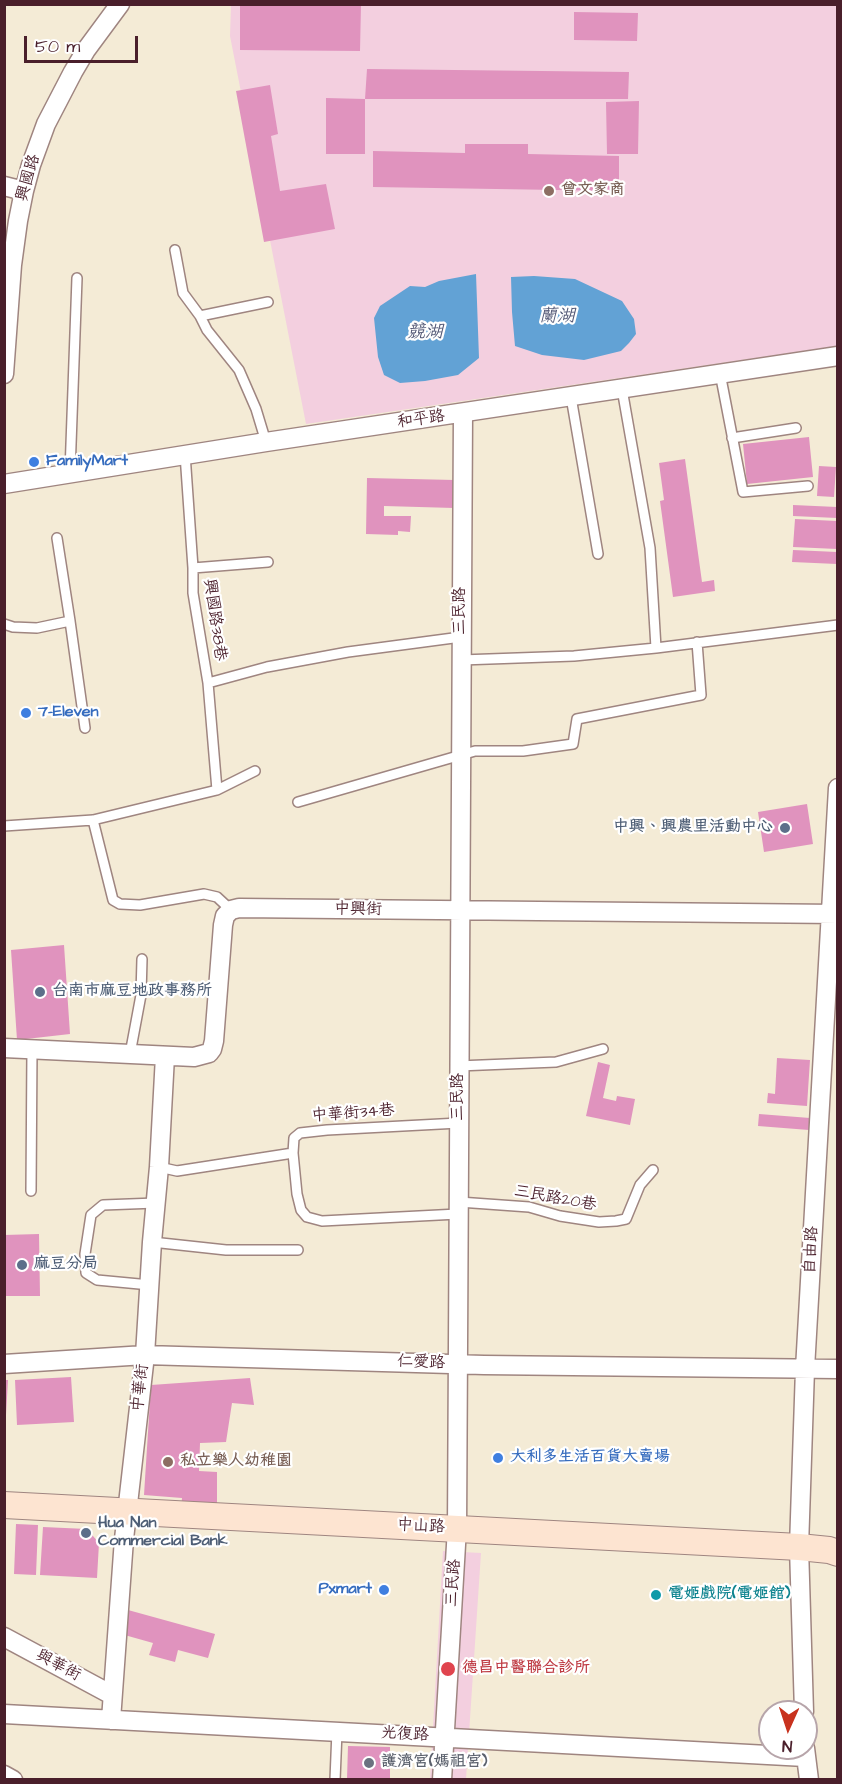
<!DOCTYPE html>
<html>
<head>
<meta charset="utf-8">
<style>
  body { margin:0 }
  #map { position:relative; width:842px; height:1784px; overflow:hidden; background:#f4ebd6; font-family:"Architects Daughter",sans-serif }
  canvas { display:block }
  .frame { position:absolute; inset:0; border:6px solid #4a1f2b; pointer-events:none }
  .north { position:absolute; left:758px; top:1700px; width:60px; height:60px; box-sizing:border-box; background:#fff; border:2px solid #b7a5aa; border-radius:50%; rotate:183deg; font-size:16px; font-weight:700; line-height:24px; text-align:center; color:#4a1f2b }
  .north::after { content:''; display:block; margin:auto; width:21px; height:27px; background:#c8321e; clip-path:polygon(50% 0,100% 100%,50% 72%,0 100%) }
  .scale { position:absolute; left:24px; top:36px; width:114px; height:27px; box-sizing:border-box; border:3px solid #4a1f2b; border-top:0; padding-left:8px; font-size:18px; line-height:21px; white-space:nowrap; color:#4a1f2b; -webkit-text-stroke:4px #fff; paint-order:stroke }
</style>
</head>
<body>
<div id="map">
<canvas width="842" height="1784"></canvas>
<div class="frame"></div>
<div class="north">N</div>
<div class="scale">50 m</div>
</div>
<script>
const g = document.querySelector('canvas').getContext('2d');
g.lineJoin = 'round';
function fillPath(path, color) { g.fillStyle = color; g.fill(path, 'evenodd'); }
const toPath = rows => new Path2D(rows.map(r => 'M' + r).join(''));
function strokePath(path, color, width, dash) { g.strokeStyle = color; g.lineWidth = width; g.lineCap = dash ? 'butt' : 'round'; g.setLineDash(dash || []); g.stroke(path); }
function write(font, color, halo, rows, align = 'center') {
  g.font = font + ' "Architects Daughter","LXGW WenKai TC",sans-serif'; g.lineWidth = 4.5; g.setLineDash([]); g.textBaseline = 'middle'; g.strokeStyle = halo; g.fillStyle = color; for (const [text, x, y, turn = 0] of rows) {
    g.save(); g.translate(x, y); g.rotate((+turn || 0) * Math.PI / 180); g.textAlign = isNaN(turn) ? turn : align; if (halo) g.strokeText(text, 0, 0); g.fillText(text, 0, 0); g.restore();
  }
}
fillPath(toPath([
  [231,5,837,5,837,346,306,424,230,36],
  [443,1551,481,1553,466,1779,430,1780]
]), '#f3cfdf');
fillPath(toPath([
  [476,274,479,358,458,375,425,381,400,383,384,375,378,357,374,318,380,306,410,286,425,287,439,281],
  [534,276,575,279,622,301,634,319,636,334,629,343,621,351,584,360,542,355,515,346,512,312,511,277]
]), '#62a2d5');
fillPath(toPath([
  [240,4,361,4,360,51,240,50],
  [574,12,638,13,637,41,574,40],
  [367,69,629,72,628,99,365,99],
  [270,85,278,134,271,136,280,191,326,184,335,229,264,242,236,91],
  [326,98,365,99,365,154,326,154],
  [639,101,638,154,607,154,606,102],
  [465,144,528,144,528,154,619,156,619,191,373,187,373,151,465,153],
  [809,437,813,477,747,484,743,444],
  [685,459,702,582,714,580,715,591,673,597,660,501,664,500,659,463],
  [819,466,836,467,834,497,817,496],
  [367,478,455,480,454,508,384,506,384,516,411,516,410,532,398,531,398,535,366,534],
  [793,505,837,507,837,518,793,516],
  [795,519,837,521,837,549,793,547],
  [793,550,837,552,837,564,792,562],
  [807,804,813,844,764,852,758,812],
  [64,945,70,1034,17,1040,11,950],
  [777,1058,810,1060,807,1106,767,1103,768,1093,775,1094],
  [598,1062,610,1065,603,1098,616,1101,617,1096,635,1099,630,1125,586,1116],
  [759,1114,810,1118,809,1130,758,1126],
  [39,1234,40,1296,4,1296,4,1235],
  [71,1377,74,1422,17,1425,15,1380],
  [250,1378,254,1405,232,1403,226,1442,200,1443,199,1471,217,1472,217,1510,181,1508,182,1498,144,1495,151,1385],
  [4,1380,8,1380,6,1415,4,1415],
  [16,1524,38,1525,36,1575,14,1574],
  [43,1527,87,1529,99,1543,97,1578,40,1575],
  [128,1610,215,1634,208,1658,178,1650,175,1662,149,1655,153,1643,121,1634],
  [348,1746,390,1747,390,1779,347,1779]
]), '#e093be');
const lane = toPath([
  [175,250,183,293,200,316,207,330,239,370,256,409,266,442],
  [200,316,268,302],
  [720,373,743,492,808,486],
  [622,389,650,548,656,648],
  [571,397,598,554],
  [732,438,796,428],
  [185,454,193,568,193,593,208,683,217,790],
  [70,472,77,278],
  [193,568,268,562],
  [70,621,85,728],
  [4,624,13,627,37,628,70,621,57,538],
  [461,660,574,656,656,648,838,625],
  [208,683,267,667,348,652,461,637],
  [298,802,475,751,523,751,573,744,577,719,701,695,697,642],
  [93,820,113,900,120,904,140,905,204,894,217,897,231,910],
  [4,826,93,820,217,790,255,771],
  [130,1054,141,995,142,959],
  [458,1066,556,1062,603,1049],
  [159,1167,177,1171,293,1153],
  [31,1191,32,1049],
  [459,1202,529,1207,560,1216,599,1222,616,1221,626,1219,640,1185,653,1170],
  [458,1214,322,1221,307,1217,301,1210,297,1194,293,1153,294,1138,300,1133,327,1130,459,1123],
  [152,1242,226,1250,298,1250],
  [150,1285,97,1280,86,1273,85,1254,91,1215,103,1205,156,1203],
  [335,1780,337,1731]
]);
const street = toPath([
  [4,186,24,191],
  [4,374,12,265,18,221,24,191,31,165,46,124,73,72,86,50,120,4],
  [4,484,266,442,838,356],
  [4,1048,194,1057,209,1053,212,1049,214,1041,223,925,225,916,231,910,239,908,838,914],
  [4,1364,145,1355,484,1365,838,1369],
  [4,1637,112,1695],
  [804,1712,799,1547,805,1369,838,788],
  [4,1714,805,1757],
  [111,1720,124,1539,145,1355,152,1242,159,1167,165,1056],
  [805,1748,809,1780],
  [4,1775,13,1780],
  [442,1780,457,1528,463,414]
]);
const secondary = toPath([
  [4,1505,799,1547,829,1550,838,1553]
]);
strokePath(lane, '#9f8580', 12);
strokePath(street, '#9f8580', 21);
strokePath(secondary, '#9f8580', 28);
strokePath(lane, '#fff', 9);
strokePath(street, '#fff', 18);
strokePath(secondary, '#fde4d1', 26);
for (const [x, y, r, color] of [
  [549,191,6,"#8d6e63"],
  [34,462,6,"#3f7fe0"],
  [26,713,6,"#3f7fe0"],
  [785,828,6,"#5c6f8a"],
  [40,992,6,"#5c6f8a"],
  [22,1265,6,"#5c6f8a"],
  [498,1458,6,"#3f7fe0"],
  [168,1462,6,"#8d6e63"],
  [86,1533,6,"#5c6f8a"],
  [384,1590,6,"#3f7fe0"],
  [656,1595,6,"#0f9aa8"],
  [448,1669,8,"#e0444e"],
  [369,1763,6,"#6b7280"]
]) { const dot = new Path2D(); dot.arc(x, y, r, 0, 2 * Math.PI); g.fillStyle = color; g.fill(dot); strokePath(dot, '#fff', 2); }
write('16px', '#4a1f2b', '#fff', [
  ["興國路",29,178,-74],
  ["和平路",421,420,-8],
  ["三民路",461,611,-90],
  ["興國路38巷",214,620,82],
  ["中興街",358,910,1],
  ["三民路",459,1097,-90],
  ["中華街34巷",353,1114,-4],
  ["三民路20巷",555,1199,10],
  ["自由路",812,1250,-87],
  ["仁愛路",421,1363,2],
  ["中華街",141,1388,-83],
  ["中山路",421,1527,3],
  ["三民路",454,1583,-86],
  ["與華街",58,1666,28],
  ["光復路",405,1735,3]
]);
write('bold 16px', '#785e54', '#fff', [
  ["曾文家商",561,191],
  ["私立樂人幼稚園",180,1462]
], 'left');
write('bold 16px', '#366cbe', '#fff', [
  ["FamilyMart",46,462],
  ["7-Eleven",38,713],
  ["大利多生活百貨大賣場",510,1458],
  ["Pxmart",372,1590,"right"]
], 'left');
write('bold 16px', '#4e5e75', '#fff', [
  ["中興、興農里活動中心",773,828,"right"],
  ["台南市麻豆地政事務所",52,992],
  ["麻豆分局",34,1265],
  ["Hua Nan",98,1524],
  ["Commercial Bank",98,1542]
], 'left');
write('bold 16px', '#0d838f', '#fff', [
  ["電姬戲院(電姬館)",668,1595]
], 'left');
write('bold 16px', '#be3a42', '#fff', [
  ["德昌中醫聯合診所",462,1669]
], 'left');
write('bold 16px', '#5b616d', '#fff', [
  ["護濟宮(媽祖宮)",381,1763]
], 'left');
write('italic 18px', '#555a77', '#fff', [
  ["蘭湖",557,317],
  ["競湖",425,333]
]);
</script>
</body>
</html>
